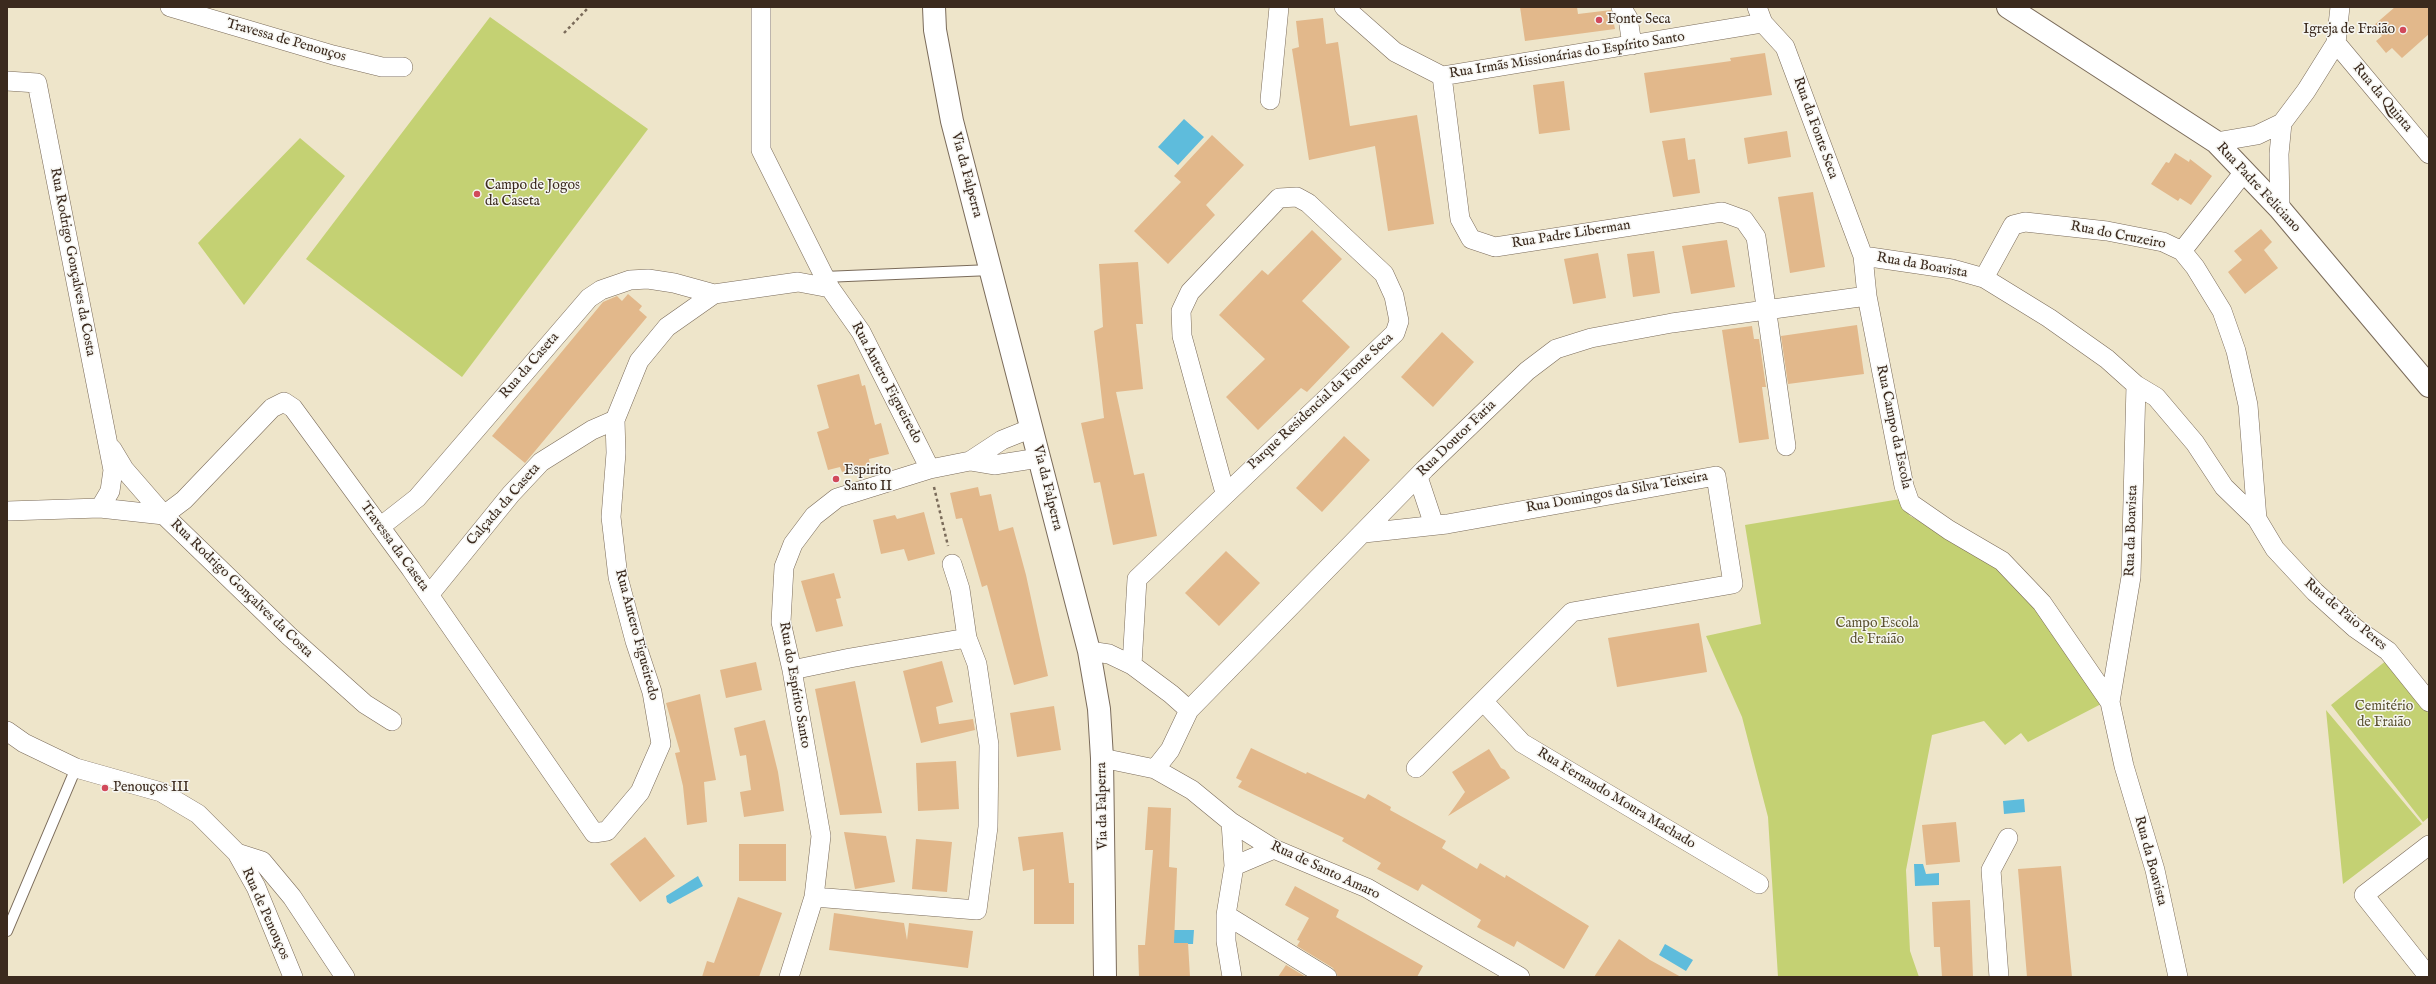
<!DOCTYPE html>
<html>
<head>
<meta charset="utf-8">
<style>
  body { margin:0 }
  #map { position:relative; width:2436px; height:984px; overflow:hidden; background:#eee5ca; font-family:"IM FELL English",serif }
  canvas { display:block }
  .frame { position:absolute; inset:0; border:8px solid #3b2a1e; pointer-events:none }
</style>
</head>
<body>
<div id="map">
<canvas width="2436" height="984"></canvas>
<div class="frame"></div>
</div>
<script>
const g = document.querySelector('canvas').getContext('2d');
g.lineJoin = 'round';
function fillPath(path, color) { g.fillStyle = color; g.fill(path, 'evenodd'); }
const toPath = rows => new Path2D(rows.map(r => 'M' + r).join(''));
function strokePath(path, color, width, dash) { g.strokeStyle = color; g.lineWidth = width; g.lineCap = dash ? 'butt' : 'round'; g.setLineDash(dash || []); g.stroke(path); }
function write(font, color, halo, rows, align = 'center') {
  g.font = font + ' "IM FELL English",serif'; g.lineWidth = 3; g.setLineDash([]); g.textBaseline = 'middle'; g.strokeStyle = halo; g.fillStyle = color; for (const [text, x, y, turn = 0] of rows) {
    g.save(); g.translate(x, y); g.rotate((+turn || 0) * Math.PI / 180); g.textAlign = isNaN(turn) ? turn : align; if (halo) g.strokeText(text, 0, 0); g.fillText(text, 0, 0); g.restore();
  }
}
fillPath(toPath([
  [490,17,648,129,462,377,306,259],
  [300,138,345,176,244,305,198,243],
  [1900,499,1910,516,1999,563,2030,594,2105,702,2028,742,2021,733,2005,745,1984,721,1932,735,1906,870,1910,951,1919,977,1778,977,1768,817,1742,717,1706,636,1761,624,1745,525],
  [2387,660,2429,714,2429,817,2423,822,2331,705],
  [2326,710,2422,824,2343,884]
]), '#c4d173');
fillPath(toPath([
  [1184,119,1204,137,1178,165,1158,147],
  [2024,799,2025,812,2004,814,2003,801],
  [1914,864,1923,864,1926,874,1939,873,1939,885,1915,886],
  [698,876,703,886,670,904,667,902,666,896],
  [1162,930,1194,930,1193,944,1162,944],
  [1665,944,1693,960,1686,971,1659,955]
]), '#5ebcdc');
fillPath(toPath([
  [1520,7,1577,7,1578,14,1611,10,1615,29,1525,41],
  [2395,7,2429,7,2429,34,2402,58,2392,48,2386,53,2376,41,2382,36,2373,26],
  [1323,18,1326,44,1338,42,1350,126,1417,115,1434,224,1388,231,1375,146,1309,160,1292,49,1299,47,1296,21],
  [1765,53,1772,95,1650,113,1644,73,1731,61,1730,58],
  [1564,81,1570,130,1539,134,1533,85],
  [1787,131,1791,157,1748,164,1744,138],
  [1212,135,1244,165,1206,205,1215,215,1168,264,1134,231,1181,182,1174,176],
  [1685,138,1688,160,1695,159,1700,193,1673,197,1662,141],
  [2175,153,2189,162,2190,159,2212,176,2191,205,2180,198,2178,201,2151,184,2166,162,2169,163],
  [1813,192,1825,267,1790,273,1778,197],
  [2261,229,2272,242,2264,250,2278,268,2245,294,2228,272,2242,260,2234,251],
  [1312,230,1342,259,1302,301,1350,347,1307,392,1301,388,1258,430,1226,397,1265,359,1219,315,1262,270,1268,275],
  [1727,240,1735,287,1691,294,1682,246],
  [1654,251,1660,293,1633,297,1627,254],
  [1598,253,1606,298,1573,304,1564,259],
  [1138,262,1143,324,1136,324,1143,389,1116,392,1134,475,1144,473,1157,536,1113,545,1100,482,1094,483,1081,423,1104,418,1094,331,1103,327,1099,264],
  [628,294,642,306,639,310,647,317,525,463,492,436,603,302,617,296,622,301],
  [1857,325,1864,374,1788,384,1781,336],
  [1752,326,1754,339,1759,339,1766,387,1762,387,1769,439,1739,443,1722,330],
  [1442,332,1474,362,1433,407,1401,377],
  [859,374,862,386,865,385,875,425,881,423,889,454,869,459,870,464,842,472,840,467,828,470,817,432,829,428,817,385],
  [1344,436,1370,460,1322,512,1296,488],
  [978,487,980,496,991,494,999,531,1013,527,1026,575,1048,676,1014,685,987,585,982,587,962,518,956,519,950,493],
  [924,512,935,554,908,561,904,549,881,554,873,520,895,515,897,519],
  [1226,551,1260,583,1219,626,1185,593],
  [834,573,841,598,836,599,843,626,816,632,801,581],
  [1699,623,1707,672,1617,687,1608,638],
  [942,661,953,702,936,707,939,724,973,719,975,730,921,743,903,671],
  [756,662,762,690,726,698,720,670],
  [855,681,882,813,840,815,815,689],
  [700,694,716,780,704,782,707,822,687,825,683,786,675,753,680,752,666,703],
  [1054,706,1061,750,1017,757,1010,713],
  [765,720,778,772,784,811,744,817,740,792,751,790,746,755,740,756,734,728],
  [1251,748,1306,774,1307,772,1365,799,1368,794,1391,807,1390,810,1446,841,1442,848,1477,869,1480,863,1505,878,1506,875,1589,926,1564,969,1517,941,1514,947,1477,927,1481,920,1422,884,1418,891,1377,869,1381,863,1342,841,1344,838,1238,787,1242,781,1236,778],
  [1489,749,1501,768,1505,770,1510,778,1448,816,1465,792,1452,772],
  [956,761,959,809,918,811,916,763],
  [1148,807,1171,808,1169,867,1177,868,1174,943,1188,943,1190,977,1139,977,1138,945,1145,945,1153,850,1145,850],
  [1956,822,1960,862,1926,865,1922,825],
  [844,832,886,836,895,882,855,889],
  [1063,832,1069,883,1074,883,1074,924,1034,924,1034,869,1023,871,1018,837],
  [645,837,675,876,640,902,610,864],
  [916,839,952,842,947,892,912,889],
  [739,844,786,844,786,881,739,881],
  [2061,866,2072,977,2027,977,2018,869],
  [1295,886,1339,910,1336,917,1423,966,1417,977,1338,977,1333,968,1297,946,1300,941,1297,940,1309,918,1285,905],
  [738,897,782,913,759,977,702,977,707,961,714,963],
  [1970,900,1973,977,1942,977,1940,947,1934,947,1932,902],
  [834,913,904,923,907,940,909,923,973,931,968,968,829,950],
  [1619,939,1650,960,1681,977,1594,977],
  [1286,965,1306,977,1278,977]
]), '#e2b88b');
const service = toPath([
  [824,277,991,270],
  [7,931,76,768]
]);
const minor = toPath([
  [170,7,333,55,382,67,403,67],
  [761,7,761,150,830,288],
  [1344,7,1395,52,1442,76,1763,23],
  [1621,7,1628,18,1632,45],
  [1757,7,1763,23,1785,47,1863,256,1867,296,1904,486,1910,503,1949,530,2002,561,2042,603,2110,702],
  [2336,43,2429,154],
  [1442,76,1460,219,1471,239,1495,247,1722,212,1744,220,1756,237,1786,446],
  [7,81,37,83,113,470,110,491,100,508],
  [1270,100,1279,7],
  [2216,142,2257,135,2282,123,2306,91,2336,43,2340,7],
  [2280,209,2279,154,2282,123],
  [2182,251,2244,172],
  [1863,256,1952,269,1984,278,2049,318,2107,359,2136,385,2156,397,2195,443,2224,487,2257,519,2275,549,2315,592,2355,628,2388,651,2429,702],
  [1984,278,2013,225,2025,222,2107,231,2163,242,2182,251,2195,267,2222,311,2236,351,2248,405,2257,519],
  [2136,385,2131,577,2110,702,2124,766,2155,870,2178,977],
  [112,449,124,469,164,515,289,636,365,704,392,721],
  [970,461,994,465,1039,458],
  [1418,477,1434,525],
  [7,511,100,508,164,515],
  [164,515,184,500,272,408,284,402,293,408,411,569,594,833,607,831,640,792,661,744,652,692,635,641,618,577,611,517,616,453,615,420,639,361,667,327,714,294,798,282,830,288,861,332,930,469],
  [380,527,417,498,589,298,601,290,630,280,648,279,674,283,714,294],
  [1364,533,1447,524,1716,476,1733,584,1572,612,1416,768],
  [952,564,960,589,967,638],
  [429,595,511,494,541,462,592,430,615,420],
  [1089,651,1109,654,1132,665,1171,694,1189,710,1425,469,1527,371,1556,349,1591,338,1672,323,1867,296],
  [1132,665,1137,579,1395,333,1399,321,1394,296,1384,274,1308,203,1297,197,1279,198,1190,292,1181,311,1182,336,1225,493],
  [792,670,850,658,967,638,977,664,989,745,988,827,977,910,814,897],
  [1483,701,1522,743,1759,884],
  [7,731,24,743,76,768,161,792,198,814,237,853,256,887,293,977],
  [1102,758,1155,769,1170,750,1189,710],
  [1155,769,1192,790,1231,822,1274,849,1367,888,1520,977],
  [1231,822,1234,866],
  [2429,845,2364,895,2429,977],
  [237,853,262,861,292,897,345,977],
  [1226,915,1327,977],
  [789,977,814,897,821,836,792,670,781,622,784,567,793,544,814,516,837,498,930,469,970,461,1002,440,1032,428],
  [1232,977,1226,941,1226,915,1234,866,1274,849],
  [1999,977,1991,870,2008,838]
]);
const tertiary = toPath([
  [2008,7,2216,142,2280,209,2429,386]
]);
const secondary = toPath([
  [934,7,935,30,952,121,1089,651,1099,709,1102,758,1105,977]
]);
strokePath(service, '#7a6b5a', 12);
strokePath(minor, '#7a6b5a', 20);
strokePath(tertiary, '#7a6b5a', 24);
strokePath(secondary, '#7a6b5a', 24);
strokePath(toPath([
  [564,33,589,7],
  [934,487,948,546]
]), '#7a6b5a', 2.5, [3, 3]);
strokePath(service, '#fff', 10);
strokePath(minor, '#fff', 19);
strokePath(tertiary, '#fff', 22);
strokePath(secondary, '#fff', 22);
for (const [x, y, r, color] of [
  [1599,20,4,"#d1495b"],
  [2403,30,4,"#d1495b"],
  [477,194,4,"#d1495b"],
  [836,479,4,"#d1495b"],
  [105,788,4,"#d1495b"]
]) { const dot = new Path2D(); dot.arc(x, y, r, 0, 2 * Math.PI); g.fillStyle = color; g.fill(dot); strokePath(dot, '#f6f6f2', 1.5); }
write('14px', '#3b2a1e', '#f6f6f2', [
  ["Fonte Seca",1607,20],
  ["Igreja de Fraião",2395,30,"right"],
  ["Campo de Jogos",485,186],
  ["da Caseta",485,202],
  ["Espirito",844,471],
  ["Santo II",844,487],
  ["Penouços III",113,788]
], 'left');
write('14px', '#3b2a1e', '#f6f6f2', [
  ["Travessa de Penouços",286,41,16],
  ["Rua Irmãs Missionárias do Espírito Santo",1567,56,-9],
  ["Rua da Quinta",2382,98,50],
  ["Rua da Fonte Seca",1815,128,70],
  ["Via da Falperra",966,175,75],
  ["Rua Padre Feliciano",2258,188,47],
  ["Rua Padre Liberman",1571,235,-9],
  ["Rua do Cruzeiro",2118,236,11],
  ["Rua Rodrigo Gonçalves da Costa",72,262,79],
  ["Rua da Boavista",1922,266,10],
  ["Rua da Caseta",530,366,-49],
  ["Rua Antero Figueiredo",886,383,62],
  ["Parque Residencial da Fonte Seca",1321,402,-43],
  ["Rua Campo da Escola",1893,427,78],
  ["Rua Doutor Faria",1457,439,-44],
  ["Via da Falperra",1047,488,76],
  ["Rua Domingos da Silva Teixeira",1617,493,-10],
  ["Calçada da Caseta",504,505,-49],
  ["Rua da Boavista",2132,531,-88],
  ["Travessa da Caseta",394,547,54],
  ["Rua Rodrigo Gonçalves da Costa",241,589,44],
  ["Rua de Paio Peres",2345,615,40],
  ["Rua Antero Figueiredo",636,635,75],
  ["Rua do Espírito Santo",794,685,80],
  ["Rua Fernando Moura Machado",1616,799,31],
  ["Via da Falperra",1103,806,-91],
  ["Rua da Boavista",2150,861,75],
  ["Rua de Santo Amaro",1325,871,25],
  ["Rua de Penouços",265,914,66]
]);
write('14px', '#5d5433', '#f6f6f2', [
  ["Campo Escola",1877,624],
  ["de Fraião",1877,640],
  ["Cemitério",2384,707],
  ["de Fraião",2384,723]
]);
</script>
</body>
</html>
